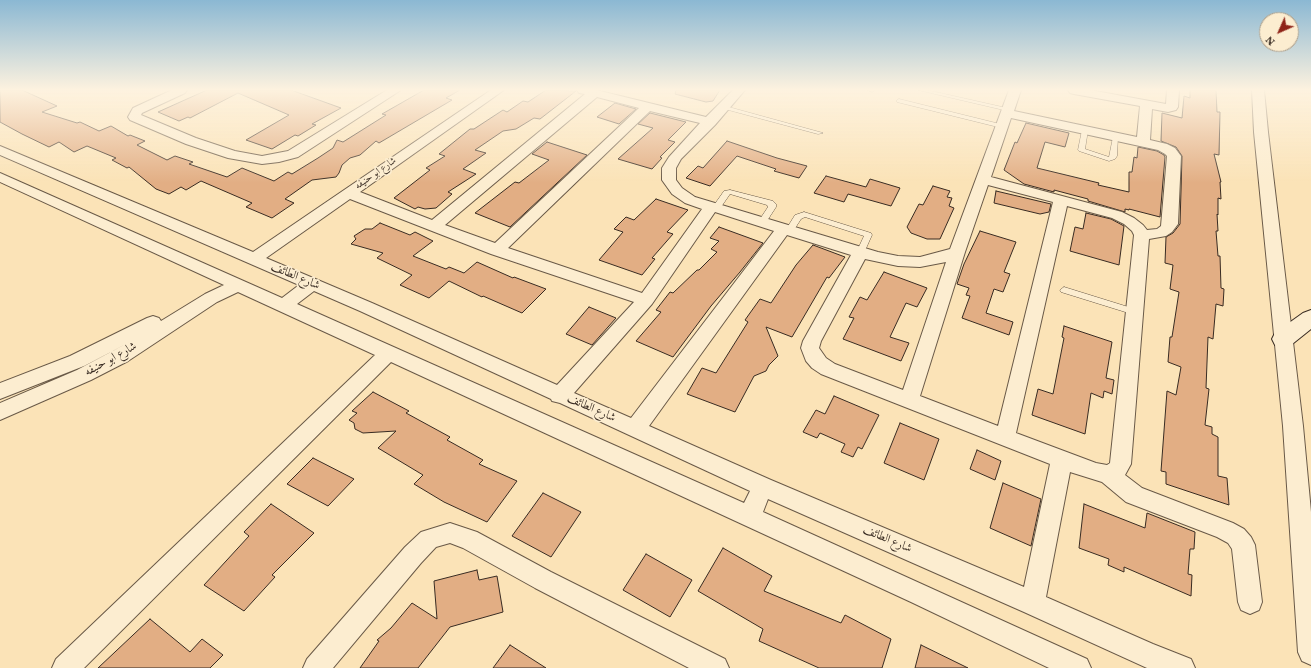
<!DOCTYPE html>
<html>
<head>
<meta charset="utf-8">
<style>
  body { margin:0 }
  #map { position:relative; width:1311px; height:668px; overflow:hidden; background:#fbe3b7; font-family:Vollkorn,serif }
  canvas { display:block }
  .north { position:absolute; left:1259px; top:12px; width:40px; height:40px; box-sizing:border-box; background:#fcedd0; border:1px solid #ae9f8a; border-radius:50%; rotate:225deg; font-size:11px; font-weight:700; line-height:16px; text-align:center; color:#382b22 }
  .north::after { content:''; display:block; margin:auto; width:14px; height:18px; background:#8f2418; clip-path:polygon(50% 0,100% 100%,50% 72%,0 100%) }
</style>
</head>
<body>
<div id="map">
<canvas width="1311" height="668"></canvas>
<div class="north">N</div>
</div>
<script>
const g = document.querySelector('canvas').getContext('2d');
g.lineJoin = 'round';
function fillPath(path, color) { g.fillStyle = color; g.fill(path, 'evenodd'); }
const toPath = rows => new Path2D(rows.map(r => 'M' + r).join(''));
function strokePath(path, color, width, dash) { g.strokeStyle = color; g.lineWidth = width; g.lineCap = dash ? 'butt' : 'round'; g.setLineDash(dash || []); g.stroke(path); }
function write(font, color, halo, rows, align = 'center') {
  g.font = font + ' Vollkorn,Amiri,serif'; g.lineWidth = 3.5; g.setLineDash([]); g.textBaseline = 'middle'; g.strokeStyle = halo; g.fillStyle = color; for (const [text, x, y, turn = 0] of rows) {
    g.save(); g.translate(x, y); g.rotate((+turn || 0) * Math.PI / 180); g.textAlign = isNaN(turn) ? turn : align; if (halo) g.strokeText(text, 0, 0); g.fillText(text, 0, 0); g.restore();
  }
}
const building = toPath([
  [0,90,22,90,57,106,42,112,77,123,80,122,99,131,111,126,128,136,130,135,145,141,137,145,167,160,175,156,193,162,189,164,227,177,242,168,274,181,288,172,292,174,318,158,333,148,337,140,343,142,386,115,382,114,424,90,460,90,446,98,452,100,379,143,376,141,360,155,350,158,342,165,339,173,336,177,312,180,285,199,294,203,272,218,246,207,252,203,201,181,186,190,181,187,169,194,156,189,129,167,127,168,112,160,116,158,87,146,74,152,59,142,49,147,22,134,0,122,0,90],
  [207,90,291,90,341,108,312,124,316,125,298,136,295,135,272,149,246,140,289,115,238,93,190,118,188,117,179,121,158,112,207,90],
  [546,90,576,91,540,119,534,118,516,129,503,131,475,150,486,153,463,169,476,174,448,192,452,194,436,208,425,209,418,207,415,209,394,198,430,170,426,168,445,156,439,154,470,129,474,129,503,110,507,112,523,101,528,102,546,90],
  [676,90,720,90,713,101,706,102,675,94,676,90],
  [1190,90,1216,90,1217,112,1220,112,1219,155,1214,154,1221,182,1220,182,1221,199,1218,198,1218,215,1217,214,1218,231,1216,231,1218,256,1220,256,1221,288,1224,289,1223,306,1216,304,1213,339,1208,337,1206,388,1209,389,1205,425,1212,427,1212,434,1218,437,1218,476,1227,478,1229,505,1166,484,1166,472,1161,471,1167,391,1176,395,1181,367,1168,362,1170,337,1172,337,1179,292,1170,289,1173,265,1165,263,1166,237,1173,233,1180,224,1182,156,1176,147,1161,141,1162,113,1182,118,1184,96,1190,98,1190,90],
  [615,103,636,109,619,124,597,117,615,103],
  [650,113,686,122,668,140,675,142,660,157,662,158,652,169,618,159,653,128,638,124,650,113],
  [1026,123,1069,133,1065,147,1045,142,1037,168,1099,183,1098,185,1129,192,1129,172,1132,172,1134,157,1137,158,1138,147,1157,151,1164,155,1165,157,1160,217,1129,209,1129,210,1125,209,1125,212,1088,201,1088,199,1054,190,1054,192,1024,184,1004,170,1015,142,1017,143,1026,123],
  [727,141,777,158,807,166,799,178,774,171,776,169,737,156,710,186,686,178,698,166,703,168,727,141],
  [547,142,587,155,510,227,475,213,515,182,519,183,549,160,532,154,547,142],
  [826,176,866,187,870,179,900,188,891,206,848,194,844,202,814,193,826,176],
  [933,186,950,191,947,197,952,198,949,206,954,208,940,239,927,239,911,233,907,227,919,204,923,205,933,186],
  [996,191,1051,204,1049,212,1040,214,994,203,996,191],
  [656,199,688,210,667,232,673,234,652,258,655,259,642,275,599,260,623,232,614,229,626,217,634,220,656,199],
  [1086,213,1111,219,1124,226,1119,265,1070,251,1075,227,1083,229,1086,213],
  [380,223,410,235,415,232,433,241,413,256,446,269,449,267,464,273,477,262,513,278,514,277,546,289,522,313,483,296,482,297,449,281,429,298,400,285,412,275,377,258,383,253,351,244,356,239,354,236,365,229,372,229,380,223],
  [719,227,763,243,740,272,711,306,673,357,636,341,661,312,656,310,670,292,673,293,697,270,699,270,717,252,711,249,719,241,710,238,719,227],
  [980,231,1016,242,1004,272,1010,274,1003,292,994,289,986,313,1013,322,1009,335,962,318,970,296,966,295,969,288,957,284,964,264,980,231],
  [813,245,845,257,829,278,827,277,792,337,766,327,778,356,769,365,766,371,754,376,735,412,687,394,702,368,716,373,748,322,745,320,760,299,771,303,796,265,813,245],
  [884,272,927,288,917,307,906,303,890,337,909,343,901,361,843,339,854,318,849,317,860,297,867,300,884,272],
  [589,307,616,318,592,345,566,334,589,307],
  [1064,326,1112,342,1106,378,1114,380,1112,394,1104,391,1103,398,1091,393,1085,434,1032,415,1038,389,1053,394,1064,338,1062,337,1064,326],
  [373,392,409,411,406,413,450,437,447,440,483,460,479,464,517,481,487,522,444,502,414,484,423,475,378,448,396,431,363,433,355,429,354,423,349,420,357,413,352,411,373,392],
  [834,396,879,415,862,449,858,447,853,457,841,452,845,444,820,433,817,438,803,432,816,410,825,414,834,396],
  [900,423,939,439,924,480,884,463,900,423],
  [977,450,1001,461,995,480,970,469,977,450],
  [313,458,354,479,328,506,287,484,313,458],
  [1003,483,1041,499,1031,546,990,528,1003,483],
  [543,493,581,512,551,557,512,536,543,493],
  [271,504,314,533,272,575,275,577,244,611,204,585,249,536,244,532,271,504],
  [1084,504,1145,528,1147,513,1195,532,1194,549,1190,549,1188,574,1192,575,1191,596,1124,567,1124,572,1108,565,1109,559,1079,548,1084,504],
  [723,548,772,576,764,591,841,623,845,615,891,639,882,668,819,668,759,641,763,629,698,591,723,548],
  [646,554,692,580,670,617,623,590,646,554],
  [477,570,479,580,497,576,503,612,450,627,418,668,360,668,379,641,377,640,391,628,412,603,437,619,434,581,477,570],
  [150,619,190,652,202,639,223,655,210,668,98,668,150,619],
  [510,645,546,668,493,668,510,645],
  [921,645,968,668,915,668,921,645]
]);
fillPath(building, '#e2ae84');
strokePath(building, '#382b22', 1);
const lane = toPath([
  [867,90,875,90,872,92,867,90],
  [918,90,927,90,1011,109,1008,111,918,90],
  [899,99,1004,125,1005,126,1002,128,897,102,897,100,899,99],
  [721,106,725,106,823,133,818,134,721,108,721,106],
  [1085,128,1088,130,1085,149,1109,157,1113,137,1114,136,1118,136,1117,156,1115,159,1109,161,1079,151,1078,150,1082,130,1085,128],
  [730,190,773,201,776,204,776,207,765,224,762,224,758,222,768,207,767,205,730,194,719,210,713,210,712,208,724,191,730,190],
  [804,212,871,233,872,235,863,255,860,256,856,253,864,236,805,217,801,219,792,233,786,233,785,231,795,215,804,212],
  [1064,287,1138,310,1139,312,1135,315,1061,292,1060,290,1064,287]
]);
const street = toPath([
  [172,90,187,90,185,93,142,113,141,115,196,138,235,151,262,156,288,151,387,90,401,90,298,157,279,162,262,164,228,158,186,144,130,120,128,117,133,108,172,90],
  [491,90,504,90,360,192,432,220,585,94,579,93,577,90,596,90,706,117,733,90,745,90,715,125,681,159,676,168,676,180,682,188,695,197,878,252,898,256,920,257,950,249,1009,90,1021,90,1014,111,1137,137,1140,106,1074,94,1070,93,1068,90,1090,90,1166,104,1167,90,1179,90,1178,107,1176,110,1168,112,1152,109,1150,140,1167,144,1175,148,1181,156,1178,224,1172,232,1166,236,1149,239,1131,464,1125,475,1142,488,1233,523,1244,529,1251,537,1255,545,1262,602,1259,610,1250,614,1241,610,1238,602,1232,549,1228,543,1217,537,1126,502,1102,482,1070,472,1046,597,1153,644,1191,659,1195,668,1147,668,1024,612,768,499,763,512,1087,659,1091,668,1049,668,911,602,391,362,84,668,52,668,56,659,375,355,238,292,217,302,128,361,91,380,0,420,0,403,77,370,126,344,84,366,0,399,0,383,70,356,147,318,153,316,159,318,161,321,205,294,224,285,0,182,0,173,282,298,299,285,0,155,0,146,253,252,491,90],
  [597,97,639,108,495,243,445,225,597,97],
  [650,111,700,123,669,157,662,168,662,180,672,194,685,203,702,209,642,293,508,248,650,111],
  [1011,118,1158,150,1165,154,1167,156,1161,226,1157,229,1147,230,1143,225,1134,218,1122,212,991,177,1011,118],
  [988,185,1053,202,998,426,920,396,965,252,988,185],
  [350,199,491,254,634,302,557,385,372,303,266,258,350,199],
  [1067,206,1112,218,1124,224,1132,231,1134,235,1110,463,1107,465,1096,463,1016,433,1067,206],
  [715,212,774,231,631,418,574,393,652,304,715,212],
  [787,235,851,255,803,341,801,348,806,361,812,368,821,374,1050,464,1024,587,771,480,649,426,787,235],
  [865,259,898,266,920,267,946,262,903,390,835,364,826,358,819,348,821,341,865,259],
  [314,291,360,311,551,399,552,401,560,403,750,491,744,503,297,304,314,291],
  [1252,90,1264,90,1268,132,1303,426,1311,512,1311,665,1302,661,1298,652,1283,426,1254,132,1252,90],
  [450,523,477,532,551,572,725,659,729,668,689,668,535,588,463,548,450,543,436,547,421,563,333,668,303,668,307,659,405,547,421,532,450,523]
]);
const secondary = toPath([
  [1311,310,1311,329,1291,345,1283,347,1275,345,1272,339,1275,333,1303,313,1311,310]
]);
strokePath(lane, '#695947', 1);
strokePath(street, '#695947', 2);
strokePath(secondary, '#382b22', 2);
fillPath(lane, '#fcedd0');
fillPath(street, '#fcedd0');
fillPath(secondary, '#fcedd0');
const sky = g.createLinearGradient(0, 0, 0, 183);
sky.addColorStop(0, '#8bb8d3');
sky.addColorStop(0.49, '#fdf2df');
sky.addColorStop(1, '#fdf2df00');
g.fillStyle = sky;
g.fillRect(0, 0, 1311, 183);
write('10px', '#382b22', '#fcedd0', [
  ["شارع ابو حنيفه",376,174,-35]
]);
write('12px', '#382b22', '#fcedd0', [
  ["شارع الطائف",295,277,23],
  ["شارع ابو حنيفه",111,360,-29],
  ["شارع الطائف",591,409,24],
  ["شارع الطائف",887,540,23]
]);
</script>
</body>
</html>
